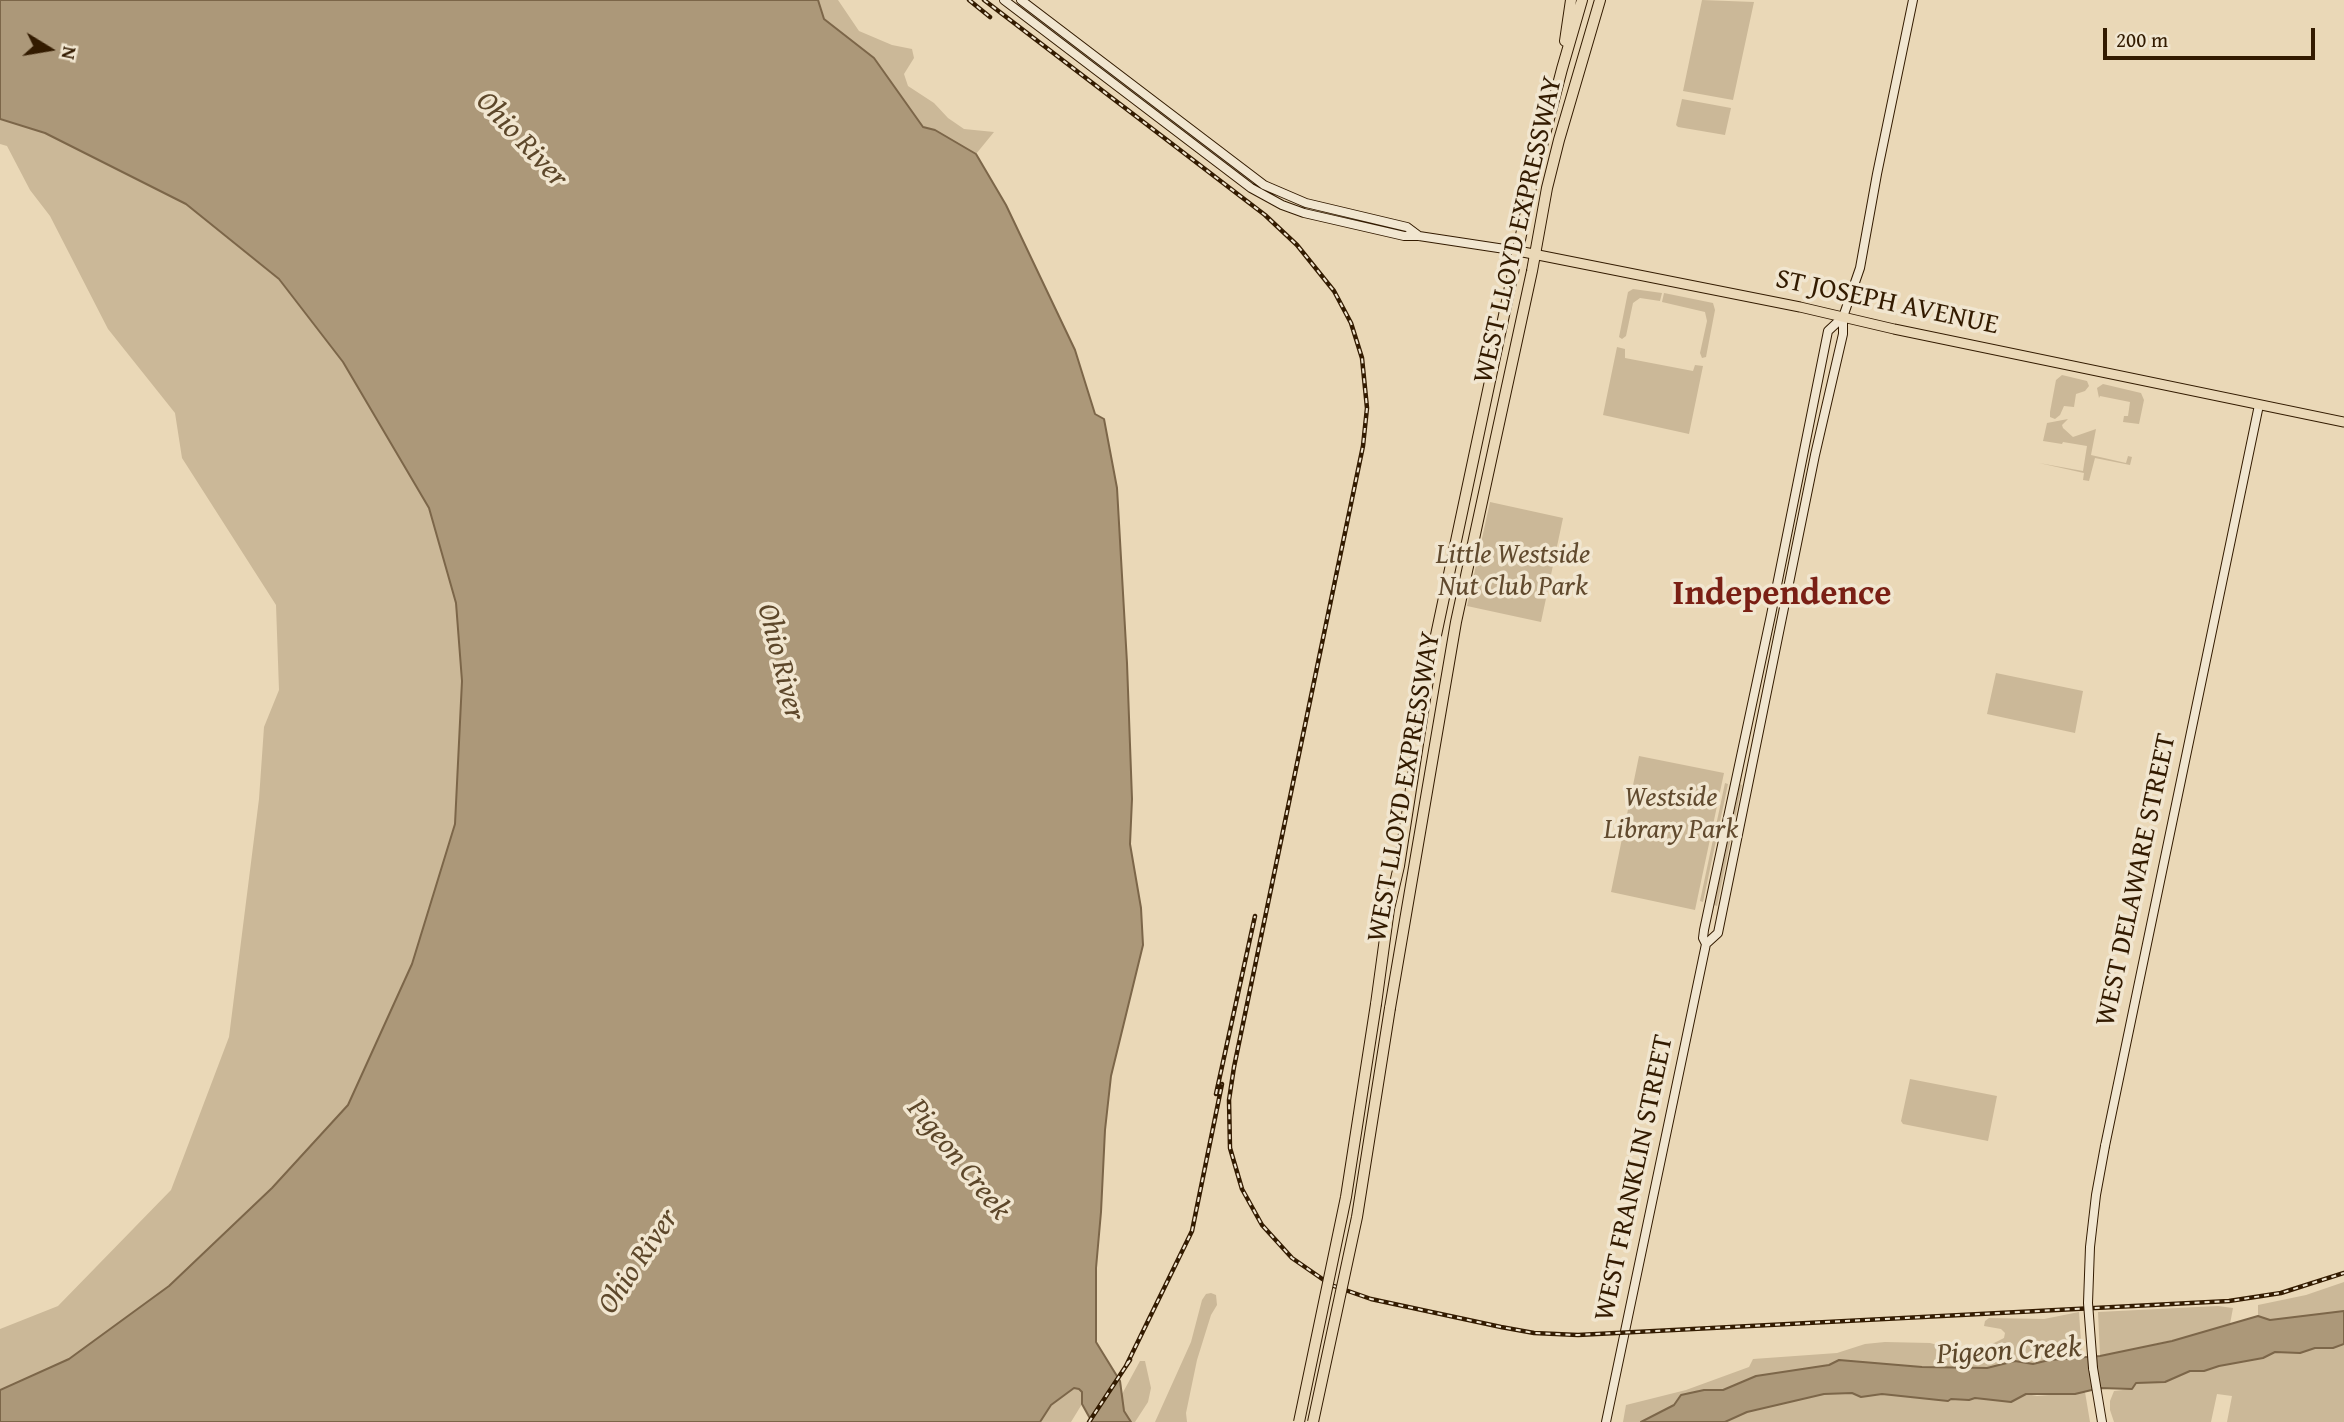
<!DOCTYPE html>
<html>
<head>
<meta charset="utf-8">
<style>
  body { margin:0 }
  #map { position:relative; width:2344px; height:1422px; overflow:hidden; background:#ead8b7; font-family:"Gentium Book Plus",serif }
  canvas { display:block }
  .north { position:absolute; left:14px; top:14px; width:70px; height:70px; -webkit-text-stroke:5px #f1e6d0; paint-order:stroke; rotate:101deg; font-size:19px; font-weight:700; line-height:28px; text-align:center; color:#331b00 }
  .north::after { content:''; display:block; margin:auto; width:24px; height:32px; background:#331b00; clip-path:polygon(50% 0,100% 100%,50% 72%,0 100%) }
  .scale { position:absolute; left:2103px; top:28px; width:212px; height:32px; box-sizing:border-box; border:4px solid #331b00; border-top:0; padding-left:9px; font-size:21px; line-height:24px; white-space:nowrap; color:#331b00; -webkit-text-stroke:5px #f1e6d0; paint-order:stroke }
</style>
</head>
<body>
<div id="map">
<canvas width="2344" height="1422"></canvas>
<div class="north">N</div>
<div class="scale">200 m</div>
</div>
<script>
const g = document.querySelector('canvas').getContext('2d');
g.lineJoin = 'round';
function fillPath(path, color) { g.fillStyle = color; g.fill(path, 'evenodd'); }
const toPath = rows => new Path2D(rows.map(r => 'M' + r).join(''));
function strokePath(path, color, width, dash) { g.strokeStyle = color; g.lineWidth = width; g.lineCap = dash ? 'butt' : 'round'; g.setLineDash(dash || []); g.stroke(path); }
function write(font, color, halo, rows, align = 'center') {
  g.font = font + ' "Gentium Book Plus",serif'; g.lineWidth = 7; g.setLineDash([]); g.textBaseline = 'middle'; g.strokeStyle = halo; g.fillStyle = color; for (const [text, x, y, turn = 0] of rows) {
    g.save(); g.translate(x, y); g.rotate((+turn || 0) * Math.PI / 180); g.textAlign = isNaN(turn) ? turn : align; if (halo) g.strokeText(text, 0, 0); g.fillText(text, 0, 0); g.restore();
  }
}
fillPath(toPath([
  [818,0,838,0,859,31,892,45,912,49,914,58,904,74,908,86,934,103,948,118,964,129,994,132,976,154,935,130,923,127,874,59,824,19],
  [1702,0,1754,2,1733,100,1683,91],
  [1682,99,1731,108,1725,135,1678,127,1676,125],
  [0,119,45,133,186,204,279,280,343,362,429,508,456,603,462,681,455,824,412,964,348,1105,272,1188,169,1286,69,1359,0,1390,0,1329,58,1306,171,1190,229,1037,259,799,264,727,279,690,276,605,182,458,175,413,108,329,50,216,30,190,7,146,0,144],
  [1633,289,1662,293,1660,301,1640,298,1633,303,1626,336,1622,339,1619,337,1628,292],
  [1664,293,1713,303,1715,310,1706,357,1702,358,1700,353,1707,321,1705,312,1662,302],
  [1617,347,1625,349,1625,358,1693,371,1695,365,1703,366,1689,434,1603,415],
  [2062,375,2087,381,2089,386,2085,391,2076,394,2074,407,2064,406,2060,415,2055,419,2050,417,2050,412,2056,380],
  [2103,384,2141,393,2144,400,2139,424,2123,422,2124,416,2128,416,2130,402,2100,396,2099,398,2097,388],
  [2068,419,2062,425,2063,428,2073,437,2096,429,2091,455,2126,463,2128,456,2132,457,2130,465,2095,458,2089,481,2083,480,2084,473,2039,463,2083,471,2087,446,2063,442,2062,444,2043,441,2047,423],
  [1490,502,1563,518,1541,622,1467,606],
  [1996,673,2083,691,2075,733,1987,714],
  [1639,756,1724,773,1695,910,1611,892],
  [1725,783,1728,784,1703,902,1700,901],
  [1740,784,1742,785,1717,906,1714,905],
  [1910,1079,1997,1096,1988,1141,1903,1124,1901,1121],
  [2344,1282,2344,1311,2270,1320,2258,1316,2258,1305,2306,1295],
  [1211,1293,1216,1295,1217,1305,1211,1315,1197,1360,1186,1413,1187,1422,1155,1422,1191,1342,1202,1300,1206,1294],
  [2218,1306,2233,1308,2230,1324,2196,1335,2100,1356,2098,1312],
  [2079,1312,2082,1357,2033,1364,2015,1361,1987,1368,1922,1367,1839,1360,1829,1365,1756,1376,1723,1390,1704,1390,1641,1422,1623,1422,1626,1405,1686,1390,1749,1367,1753,1359,1837,1353,1865,1344,1885,1342,1930,1343,1964,1352,1994,1343,2004,1338,2005,1333,2001,1329,1984,1326,1985,1321,1989,1318,2044,1319],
  [2344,1344,2344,1422,2227,1422,2232,1396,2217,1394,2211,1422,2114,1422,2110,1410,2110,1401,2114,1391,2132,1389,2136,1383,2165,1382,2191,1371,2204,1371,2219,1366,2263,1358,2275,1352,2300,1353,2315,1348,2333,1348],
  [1140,1361,1145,1361,1151,1388,1148,1402,1135,1422,1131,1422,1124,1411,1121,1396],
  [1074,1388,1079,1388,1082,1392,1082,1404,1071,1422,1040,1422,1050,1405],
  [2085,1392,2090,1422,1725,1422,1747,1412,1824,1394,1852,1393,1861,1397,1882,1394,1948,1401,1950,1399,1969,1400,1975,1398,2011,1402,2026,1394,2037,1396]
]), '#cbb898');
const water = toPath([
  [0,0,818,0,824,19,874,58,923,127,935,130,976,154,1006,205,1075,350,1095,414,1104,419,1117,488,1127,663,1132,799,1130,844,1141,908,1143,945,1111,1076,1105,1130,1101,1212,1096,1268,1096,1342,1120,1381,1124,1411,1131,1422,1092,1422,1082,1404,1082,1392,1079,1389,1074,1388,1051,1405,1040,1422,0,1422,0,1390,69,1359,169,1286,272,1188,348,1105,412,964,455,824,462,681,456,603,429,508,343,362,279,279,186,204,45,133,0,119,0,0],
  [2344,1311,2344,1344,2333,1348,2315,1348,2300,1353,2275,1352,2263,1358,2219,1366,2204,1371,2190,1371,2165,1382,2136,1383,2132,1389,2100,1388,2075,1394,2026,1394,2011,1402,1975,1398,1969,1400,1951,1399,1948,1401,1882,1394,1861,1397,1852,1393,1824,1394,1747,1412,1725,1422,1641,1422,1674,1405,1681,1395,1704,1390,1723,1390,1756,1376,1829,1365,1839,1360,1922,1367,1987,1368,2015,1361,2033,1364,2049,1360,2100,1356,2172,1341,2258,1316,2270,1320,2344,1311]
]);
fillPath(water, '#ac9879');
strokePath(water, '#7c6649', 2);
const secondary = toPath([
  [1004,0,1251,188,1282,205,1304,213,1404,236,1419,236,1518,251],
  [1021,0,1264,185,1306,203,1407,227,1419,236],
  [1707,943,1718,933,1815,455,1843,334,1843,317,1860,268,1877,174,1913,0],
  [2105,1146,2259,405],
  [2093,1368,2102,1422],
  [1606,1422,1706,944,1703,938,1704,930,1771,615,1827,336,1828,331,1843,317]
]);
const primary = toPath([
  [1518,251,1800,307,1894,329,2344,422]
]);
const highway = toPath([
  [1565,41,1571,0],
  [1376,1004,1389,909,1399,866,1432,654,1531,188,1562,69,1582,0],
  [1390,1008,1456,622,1532,271,1547,188,1559,140,1600,0]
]);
strokePath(secondary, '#331b00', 10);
strokePath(primary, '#331b00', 11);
strokePath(highway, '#331b00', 12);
strokePath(secondary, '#f1e6d0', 8);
strokePath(primary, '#ead8b7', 9);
strokePath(highway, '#ead8b7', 10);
const rail = toPath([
  [969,0,990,17],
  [984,0,1265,215,1297,245,1334,291,1351,323,1362,358,1367,408,1363,446,1234,1067,1229,1100,1230,1148,1242,1189,1262,1225,1292,1258,1331,1285,1371,1299,1501,1327,1534,1333,1578,1335,2229,1301,2281,1293,2344,1273],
  [1216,1094,1255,916],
  [1126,1366,1192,1231,1222,1084],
  [1089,1422,1130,1360]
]);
strokePath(rail, '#331b00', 4.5);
strokePath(rail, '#f1e6d0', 2, [5]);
const secondaryBridge = toPath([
  [2093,1368,2088,1303,2090,1247,2096,1195,2105,1146]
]);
const highwayBridge = toPath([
  [1299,1422,1346,1197,1376,1004],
  [1313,1422,1357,1217,1390,1008]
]);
strokePath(secondaryBridge, '#331b00', 10, []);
strokePath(highwayBridge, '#331b00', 12, []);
strokePath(secondaryBridge, '#f1e6d0', 8);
strokePath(highwayBridge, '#ead8b7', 10);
write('28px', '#331b00', '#f1e6d0', [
  ["WEST LLOYD EXPRESSWAY",1519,230,-77],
  ["ST JOSEPH AVENUE",1887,303,12],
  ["WEST LLOYD EXPRESSWAY",1405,787,-80],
  ["WEST DELAWARE STREET",2137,880,-78],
  ["WEST FRANKLIN STREET",1635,1178,-78]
]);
write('italic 28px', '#614a2e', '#f1e6d0', [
  ["Little Westside",1513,556],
  ["Nut Club Park",1513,588],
  ["Westside",1671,799],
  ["Library Park",1671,831]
]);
write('italic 30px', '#5d472a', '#f1e6d0', [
  ["Ohio River",521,140,47],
  ["Ohio River",780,662,76],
  ["Pigeon Creek",958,1160,51],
  ["Ohio River",639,1262,-56],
  ["Pigeon Creek",2009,1352,-3]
]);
write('bold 35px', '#7a1f14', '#f1e6d0', [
  ["Independence",1782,595]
]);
</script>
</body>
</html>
